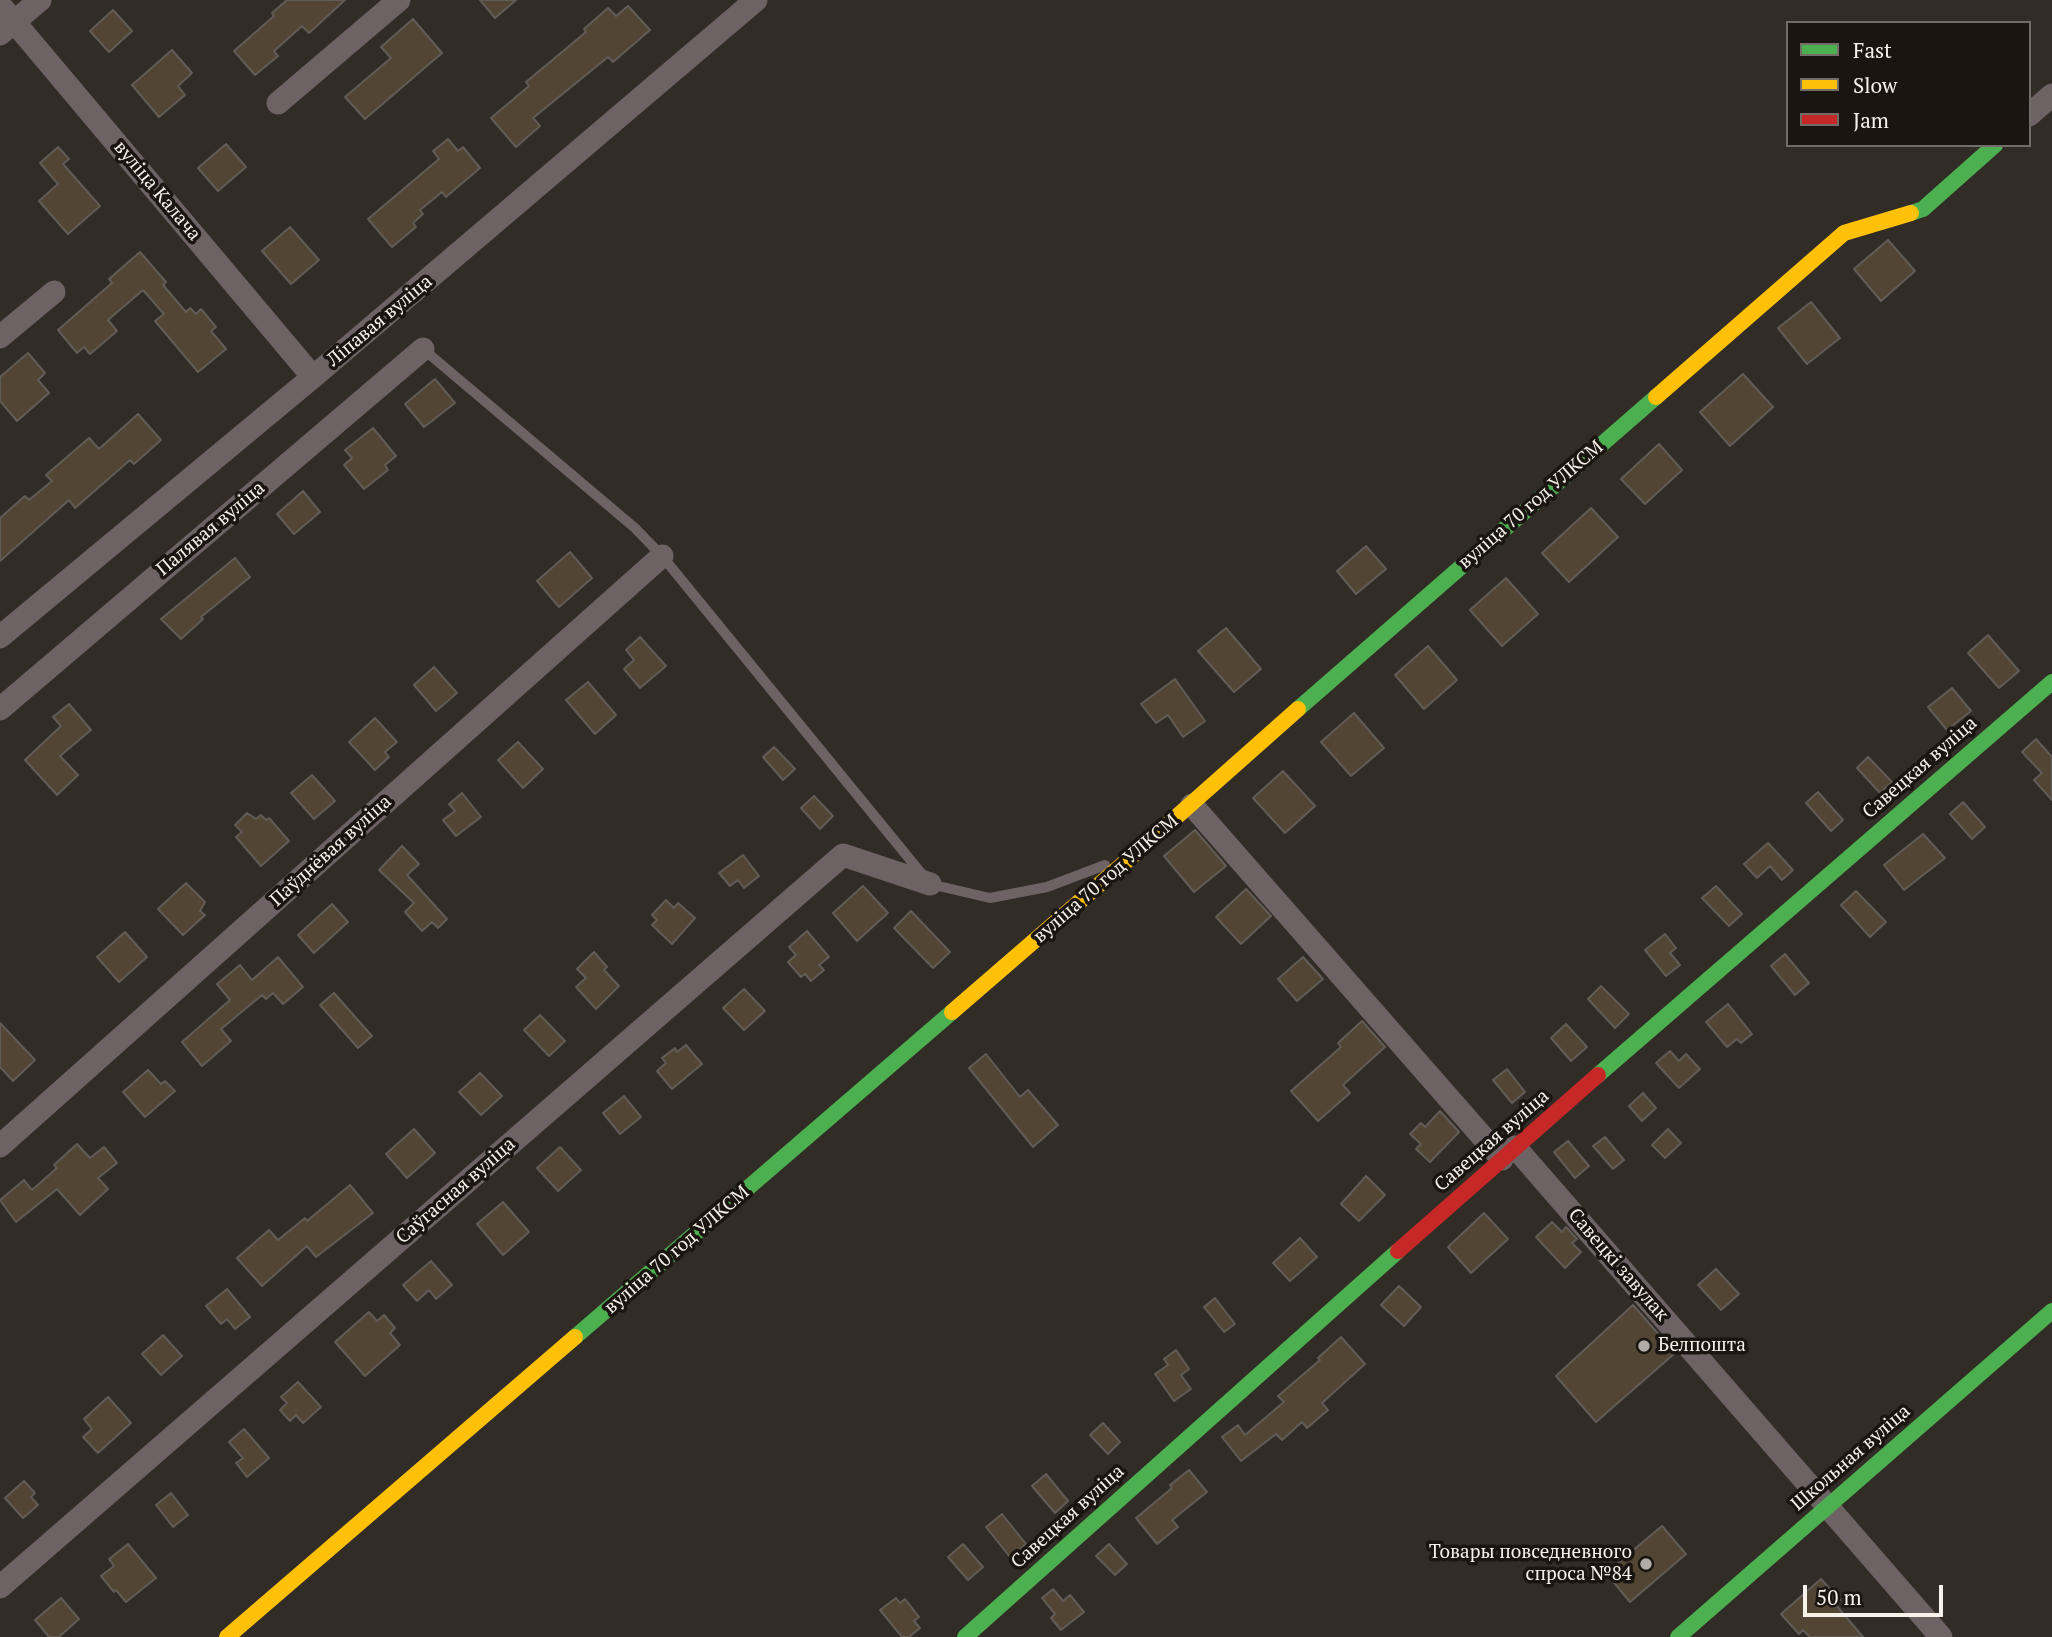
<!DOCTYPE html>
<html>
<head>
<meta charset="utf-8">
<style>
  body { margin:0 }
  #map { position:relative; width:2052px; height:1637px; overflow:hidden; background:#322c27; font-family:"PT Serif",serif }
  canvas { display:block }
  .legend { position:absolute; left:1786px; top:21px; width:245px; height:126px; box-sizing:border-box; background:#1a1511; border:2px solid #726d68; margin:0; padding:9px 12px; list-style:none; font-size:21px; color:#f7f1ea }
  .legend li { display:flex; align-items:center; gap:14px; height:35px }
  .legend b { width:35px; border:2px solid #726d68 }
  .scale { position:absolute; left:1803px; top:1585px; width:140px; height:32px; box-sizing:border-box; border:4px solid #f7f1ea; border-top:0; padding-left:9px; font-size:21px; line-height:24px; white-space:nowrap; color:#f7f1ea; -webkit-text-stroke:5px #1a1511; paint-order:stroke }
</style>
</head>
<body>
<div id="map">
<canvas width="2052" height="1637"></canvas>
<ul class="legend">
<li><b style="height:9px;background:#4caf50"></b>Fast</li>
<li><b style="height:9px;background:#ffc107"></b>Slow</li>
<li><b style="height:9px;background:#c62828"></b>Jam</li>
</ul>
<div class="scale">50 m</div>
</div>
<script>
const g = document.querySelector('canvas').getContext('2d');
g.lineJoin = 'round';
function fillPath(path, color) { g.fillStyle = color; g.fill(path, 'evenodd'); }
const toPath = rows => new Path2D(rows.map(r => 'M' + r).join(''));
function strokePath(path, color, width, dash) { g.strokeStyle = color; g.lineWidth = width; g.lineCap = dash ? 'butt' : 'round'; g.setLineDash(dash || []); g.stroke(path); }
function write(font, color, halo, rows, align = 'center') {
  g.font = font + ' "PT Serif",serif'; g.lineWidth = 7; g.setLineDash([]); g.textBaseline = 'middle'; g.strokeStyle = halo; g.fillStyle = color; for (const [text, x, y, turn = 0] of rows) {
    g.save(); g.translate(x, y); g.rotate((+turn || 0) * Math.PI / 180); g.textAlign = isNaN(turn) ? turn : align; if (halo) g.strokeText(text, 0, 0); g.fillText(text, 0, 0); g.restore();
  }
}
const building = toPath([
  [287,0,345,0,309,33,302,26,274,51,278,56,255,75,234,51,274,16,272,13,287,0],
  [480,0,516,0,495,18,480,0],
  [628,6,650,30,613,62,608,57,533,118,540,126,516,147,491,118,529,86,526,82,586,32,584,29,608,8,616,16,628,6],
  [113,10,132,31,109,52,90,31,113,10],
  [413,19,442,53,365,119,345,97,391,58,381,47,413,19],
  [172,50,192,73,178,86,185,95,159,117,132,85,172,50],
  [448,139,458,151,463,147,480,168,446,197,442,192,420,210,423,214,413,223,416,227,392,247,368,219,439,159,433,151,448,139],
  [226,144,246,167,218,191,198,168,226,144],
  [58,147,69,159,63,164,100,206,68,234,39,201,58,184,40,163,58,147],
  [290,227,319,260,291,284,262,251,290,227],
  [1888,240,1915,271,1881,301,1854,269,1888,240],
  [140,252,166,282,163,285,186,312,190,308,196,314,201,309,216,327,211,331,226,349,198,372,155,321,164,314,143,290,108,320,117,331,90,354,84,347,77,353,58,330,112,283,109,279,140,252],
  [1811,302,1840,338,1807,364,1778,328,1811,302],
  [28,353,45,373,38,380,49,393,17,421,0,401,0,377,28,353],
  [1743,374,1773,407,1730,446,1700,412,1743,374],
  [435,379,455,403,424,427,405,404,435,379],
  [138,414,161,440,134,464,130,460,75,508,69,500,0,561,0,518,25,496,29,500,52,481,46,475,89,438,99,449,138,414],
  [373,428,396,456,385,465,388,470,364,489,344,465,352,458,345,450,373,428],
  [1659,444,1682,470,1645,504,1621,479,1659,444],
  [303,491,320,512,294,534,277,514,303,491],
  [1591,508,1618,537,1569,582,1542,553,1591,508],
  [1366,546,1386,569,1356,594,1337,571,1366,546],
  [570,552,592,578,559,607,537,581,570,552],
  [235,558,250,577,201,617,203,619,181,639,161,619,235,558],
  [1506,578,1538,614,1502,646,1470,610,1506,578],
  [1226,628,1261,669,1234,692,1198,651,1226,628],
  [1988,635,2019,671,1999,688,1968,653,1988,635],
  [640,637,666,666,640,688,624,669,634,660,626,650,640,637],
  [1428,646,1457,680,1424,709,1395,675,1428,646],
  [434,667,457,693,436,711,414,685,434,667],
  [1175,679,1205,721,1183,737,1168,715,1156,723,1141,704,1175,679],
  [588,682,616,715,595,734,566,700,588,682],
  [1952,688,1971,711,1947,730,1928,707,1952,688],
  [69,704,91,730,60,756,78,775,57,795,25,760,61,726,53,717,69,704],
  [1354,713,1384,748,1351,776,1321,742,1354,713],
  [375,718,397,742,385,752,389,757,375,770,349,742,375,718],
  [2036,739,2052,757,2052,800,2034,780,2042,773,2022,752,2036,739],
  [518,742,543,769,523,788,498,760,518,742],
  [774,747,795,769,783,780,763,757,774,747],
  [1868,757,1892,782,1880,793,1857,768,1868,757],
  [1283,771,1315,806,1285,833,1253,798,1283,771],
  [312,775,335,801,314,819,291,793,312,775],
  [1818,792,1843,820,1831,831,1806,803,1818,792],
  [462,793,481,817,456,836,443,820,455,811,449,804,462,793],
  [814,796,833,816,820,829,801,808,814,796],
  [1963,802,1985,827,1972,839,1950,814,1963,802],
  [247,813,256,819,261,815,266,820,269,818,289,841,261,866,236,837,242,832,235,825,247,813],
  [1195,830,1226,866,1194,892,1164,856,1195,830],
  [1923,834,1945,858,1904,890,1884,865,1923,834],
  [1768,843,1793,870,1782,880,1770,866,1757,878,1744,864,1768,843],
  [402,846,419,864,407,875,447,919,438,928,432,922,422,931,405,912,414,903,379,870,402,846],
  [743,855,759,876,744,888,738,880,730,886,719,873,743,855],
  [186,883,205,902,200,911,205,915,183,935,158,909,186,883],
  [863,886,888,913,857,941,833,913,863,886],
  [1716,886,1742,914,1729,926,1702,898,1716,886],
  [1246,889,1271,916,1241,944,1216,917,1246,889],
  [1856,891,1886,922,1870,937,1841,905,1856,891],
  [666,900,674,908,678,903,695,918,672,944,652,925,657,920,652,915,666,900],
  [332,904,348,922,314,953,298,935,332,904],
  [911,911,950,952,933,968,894,928,911,911],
  [807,931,829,957,819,965,824,970,811,981,805,974,801,977,788,962,796,955,789,947,807,931],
  [125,932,147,957,119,982,97,957,125,932],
  [1665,934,1676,948,1670,953,1680,965,1666,976,1645,950,1665,934],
  [594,952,607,967,604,970,619,986,596,1009,576,987,586,978,577,969,594,952],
  [1785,954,1809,983,1795,995,1771,966,1785,954],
  [278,957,303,987,283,1004,273,993,266,999,262,995,221,1029,231,1041,202,1066,182,1042,230,1000,217,984,240,965,252,980,278,957],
  [1303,957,1323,979,1297,1001,1278,979,1303,957],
  [1601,986,1629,1014,1615,1028,1588,999,1601,986],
  [744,989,765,1011,744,1030,723,1008,744,989],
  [334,993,372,1036,358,1048,320,1005,334,993],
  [1728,1004,1752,1034,1741,1043,1737,1039,1727,1047,1706,1022,1728,1004],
  [540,1015,565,1041,549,1056,524,1030,540,1015],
  [1362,1021,1385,1047,1343,1085,1350,1093,1318,1121,1291,1091,1341,1047,1338,1043,1362,1021],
  [0,1023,35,1060,13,1081,0,1067,0,1023],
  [1566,1024,1587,1047,1571,1061,1551,1038,1566,1024],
  [686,1045,702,1064,672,1089,657,1071,666,1063,662,1058,675,1048,677,1052,686,1045],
  [1670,1051,1679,1061,1686,1054,1700,1069,1679,1088,1656,1063,1670,1051],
  [986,1054,1020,1097,1028,1090,1058,1125,1033,1147,969,1068,986,1054],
  [1507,1069,1525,1092,1512,1103,1493,1080,1507,1069],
  [148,1070,161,1084,165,1081,175,1091,145,1117,123,1092,148,1070],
  [480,1073,502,1096,481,1115,459,1092,480,1073],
  [1643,1093,1656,1108,1642,1121,1629,1106,1643,1093],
  [624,1096,641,1117,620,1134,603,1113,624,1096],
  [1440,1111,1459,1132,1430,1162,1416,1149,1421,1144,1410,1134,1421,1123,1425,1127,1440,1111],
  [414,1129,435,1153,407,1178,386,1154,414,1129],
  [1668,1129,1681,1143,1665,1158,1652,1145,1668,1129],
  [1605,1137,1624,1160,1613,1169,1593,1146,1605,1137],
  [1568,1141,1589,1166,1575,1178,1554,1152,1568,1141],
  [77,1144,90,1158,104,1147,117,1163,98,1178,108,1189,80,1215,57,1189,16,1222,0,1200,24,1180,32,1190,57,1168,54,1165,77,1144],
  [560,1147,581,1170,558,1191,537,1168,560,1147],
  [1366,1176,1385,1195,1359,1221,1341,1204,1366,1176],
  [350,1185,373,1213,316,1257,307,1246,262,1286,237,1258,269,1230,278,1240,305,1218,307,1221,350,1185],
  [503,1202,529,1232,503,1255,477,1224,503,1202],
  [1484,1213,1508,1239,1471,1273,1448,1247,1484,1213],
  [1552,1222,1562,1232,1566,1227,1577,1239,1572,1243,1581,1252,1565,1268,1536,1237,1552,1222],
  [1300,1238,1317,1257,1290,1281,1273,1263,1300,1238],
  [431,1261,452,1285,436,1299,429,1290,417,1301,403,1285,431,1261],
  [1716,1269,1739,1294,1721,1310,1698,1285,1716,1269],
  [1399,1286,1421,1307,1404,1326,1381,1305,1399,1286],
  [227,1289,250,1317,235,1329,227,1319,221,1324,206,1306,227,1289],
  [1215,1298,1235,1324,1224,1332,1204,1307,1215,1298],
  [1633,1305,1675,1353,1596,1422,1556,1376,1633,1305],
  [369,1312,377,1321,384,1315,395,1328,390,1333,400,1345,365,1376,335,1342,369,1312],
  [163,1335,182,1356,161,1375,142,1354,163,1335],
  [1341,1337,1365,1364,1322,1403,1328,1410,1307,1428,1302,1422,1282,1440,1276,1434,1241,1461,1222,1437,1238,1425,1245,1435,1284,1402,1278,1396,1320,1360,1318,1358,1341,1337],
  [1176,1350,1189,1369,1181,1375,1191,1389,1174,1401,1155,1374,1168,1365,1164,1359,1176,1350],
  [298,1382,321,1407,303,1423,296,1415,290,1421,280,1410,287,1403,281,1397,298,1382],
  [108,1397,131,1423,98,1453,83,1437,92,1429,84,1419,108,1397],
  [1103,1423,1120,1442,1108,1454,1090,1435,1103,1423],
  [244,1429,269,1458,247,1477,236,1463,243,1458,229,1442,244,1429],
  [1189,1470,1207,1492,1172,1520,1178,1527,1157,1544,1136,1518,1172,1488,1170,1485,1189,1470],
  [1046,1474,1068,1501,1055,1513,1032,1486,1046,1474],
  [24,1481,35,1493,31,1497,38,1505,23,1518,5,1498,24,1481],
  [171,1493,188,1515,173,1527,156,1505,171,1493],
  [1002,1514,1026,1544,1010,1557,986,1527,1002,1514],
  [1662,1526,1686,1554,1630,1602,1606,1573,1662,1526],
  [128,1544,156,1578,126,1602,116,1590,114,1592,101,1576,114,1566,109,1559,128,1544],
  [963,1544,983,1567,968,1580,948,1557,963,1544],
  [1109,1544,1127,1564,1115,1575,1096,1556,1109,1544],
  [1821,1579,1840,1600,1835,1604,1863,1637,1810,1637,1803,1630,1799,1634,1781,1614,1821,1579],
  [1053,1589,1063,1601,1070,1595,1084,1612,1061,1630,1051,1618,1055,1614,1042,1598,1053,1589],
  [61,1598,79,1619,59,1637,49,1637,35,1620,61,1598],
  [896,1598,900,1603,905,1599,919,1617,914,1621,920,1628,909,1637,902,1637,880,1610,896,1598]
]);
fillPath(building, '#524534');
strokePath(building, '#615c57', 2);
strokePath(toPath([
  [423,349,635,528,662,556,930,884,990,898,1047,887,1105,865]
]), '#6e6364', 10);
strokePath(toPath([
  [0,5,313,377],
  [0,34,40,0],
  [278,103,399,0],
  [2029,115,2052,95],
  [0,337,54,292],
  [0,637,313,377,756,0],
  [0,709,423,349],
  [1192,805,1502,1159],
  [0,1146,662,556],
  [1515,1147,1941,1637],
  [0,1587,843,855,930,884]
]), '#6e6364', 23);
strokePath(toPath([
  [1911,213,1923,209,1995,145],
  [1298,709,1656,397],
  [1598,1075,2052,682],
  [575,1337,952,1012],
  [965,1637,1398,1251],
  [1678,1637,2052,1311]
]), '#4caf50', 16);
strokePath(toPath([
  [1656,397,1844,233,1911,213],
  [952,1012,1138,851,1298,709],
  [227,1637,575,1337]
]), '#ffc107', 16);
strokePath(toPath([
  [1398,1251,1598,1075]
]), '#c62828', 16);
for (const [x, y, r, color] of [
  [1644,1346,7,"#b2aca6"],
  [1646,1564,7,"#b2aca6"]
]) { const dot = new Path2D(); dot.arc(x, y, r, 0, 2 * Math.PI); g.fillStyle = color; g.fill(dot); strokePath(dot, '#1a1511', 2.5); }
write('19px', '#f7f1ea', '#1a1511', [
  ["вуліца Калача",157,191,50],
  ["Ліпавая вуліца",380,321,-40],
  ["вуліца 70 год УЛКСМ",1531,505,-41],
  ["Палявая вуліца",211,529,-40],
  ["Савецкая вуліца",1920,768,-41],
  ["Паўднёвая вуліца",331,851,-42],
  ["вуліца 70 год УЛКСМ",1106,879,-41],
  ["Савецкая вуліца",1492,1141,-41],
  ["Саўгасная вуліца",456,1191,-41],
  ["вуліца 70 год УЛКСМ",677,1250,-41],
  ["Савецкі завулак",1618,1265,49],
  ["Школьная вуліца",1851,1458,-41],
  ["Савецкая вуліца",1068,1517,-42]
]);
write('19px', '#f7f1ea', '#1a1511', [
  ["Белпошта",1658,1346],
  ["Товары повседневного",1632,1553,"right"],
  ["спроса №84",1632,1575,"right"]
], 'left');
</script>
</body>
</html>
